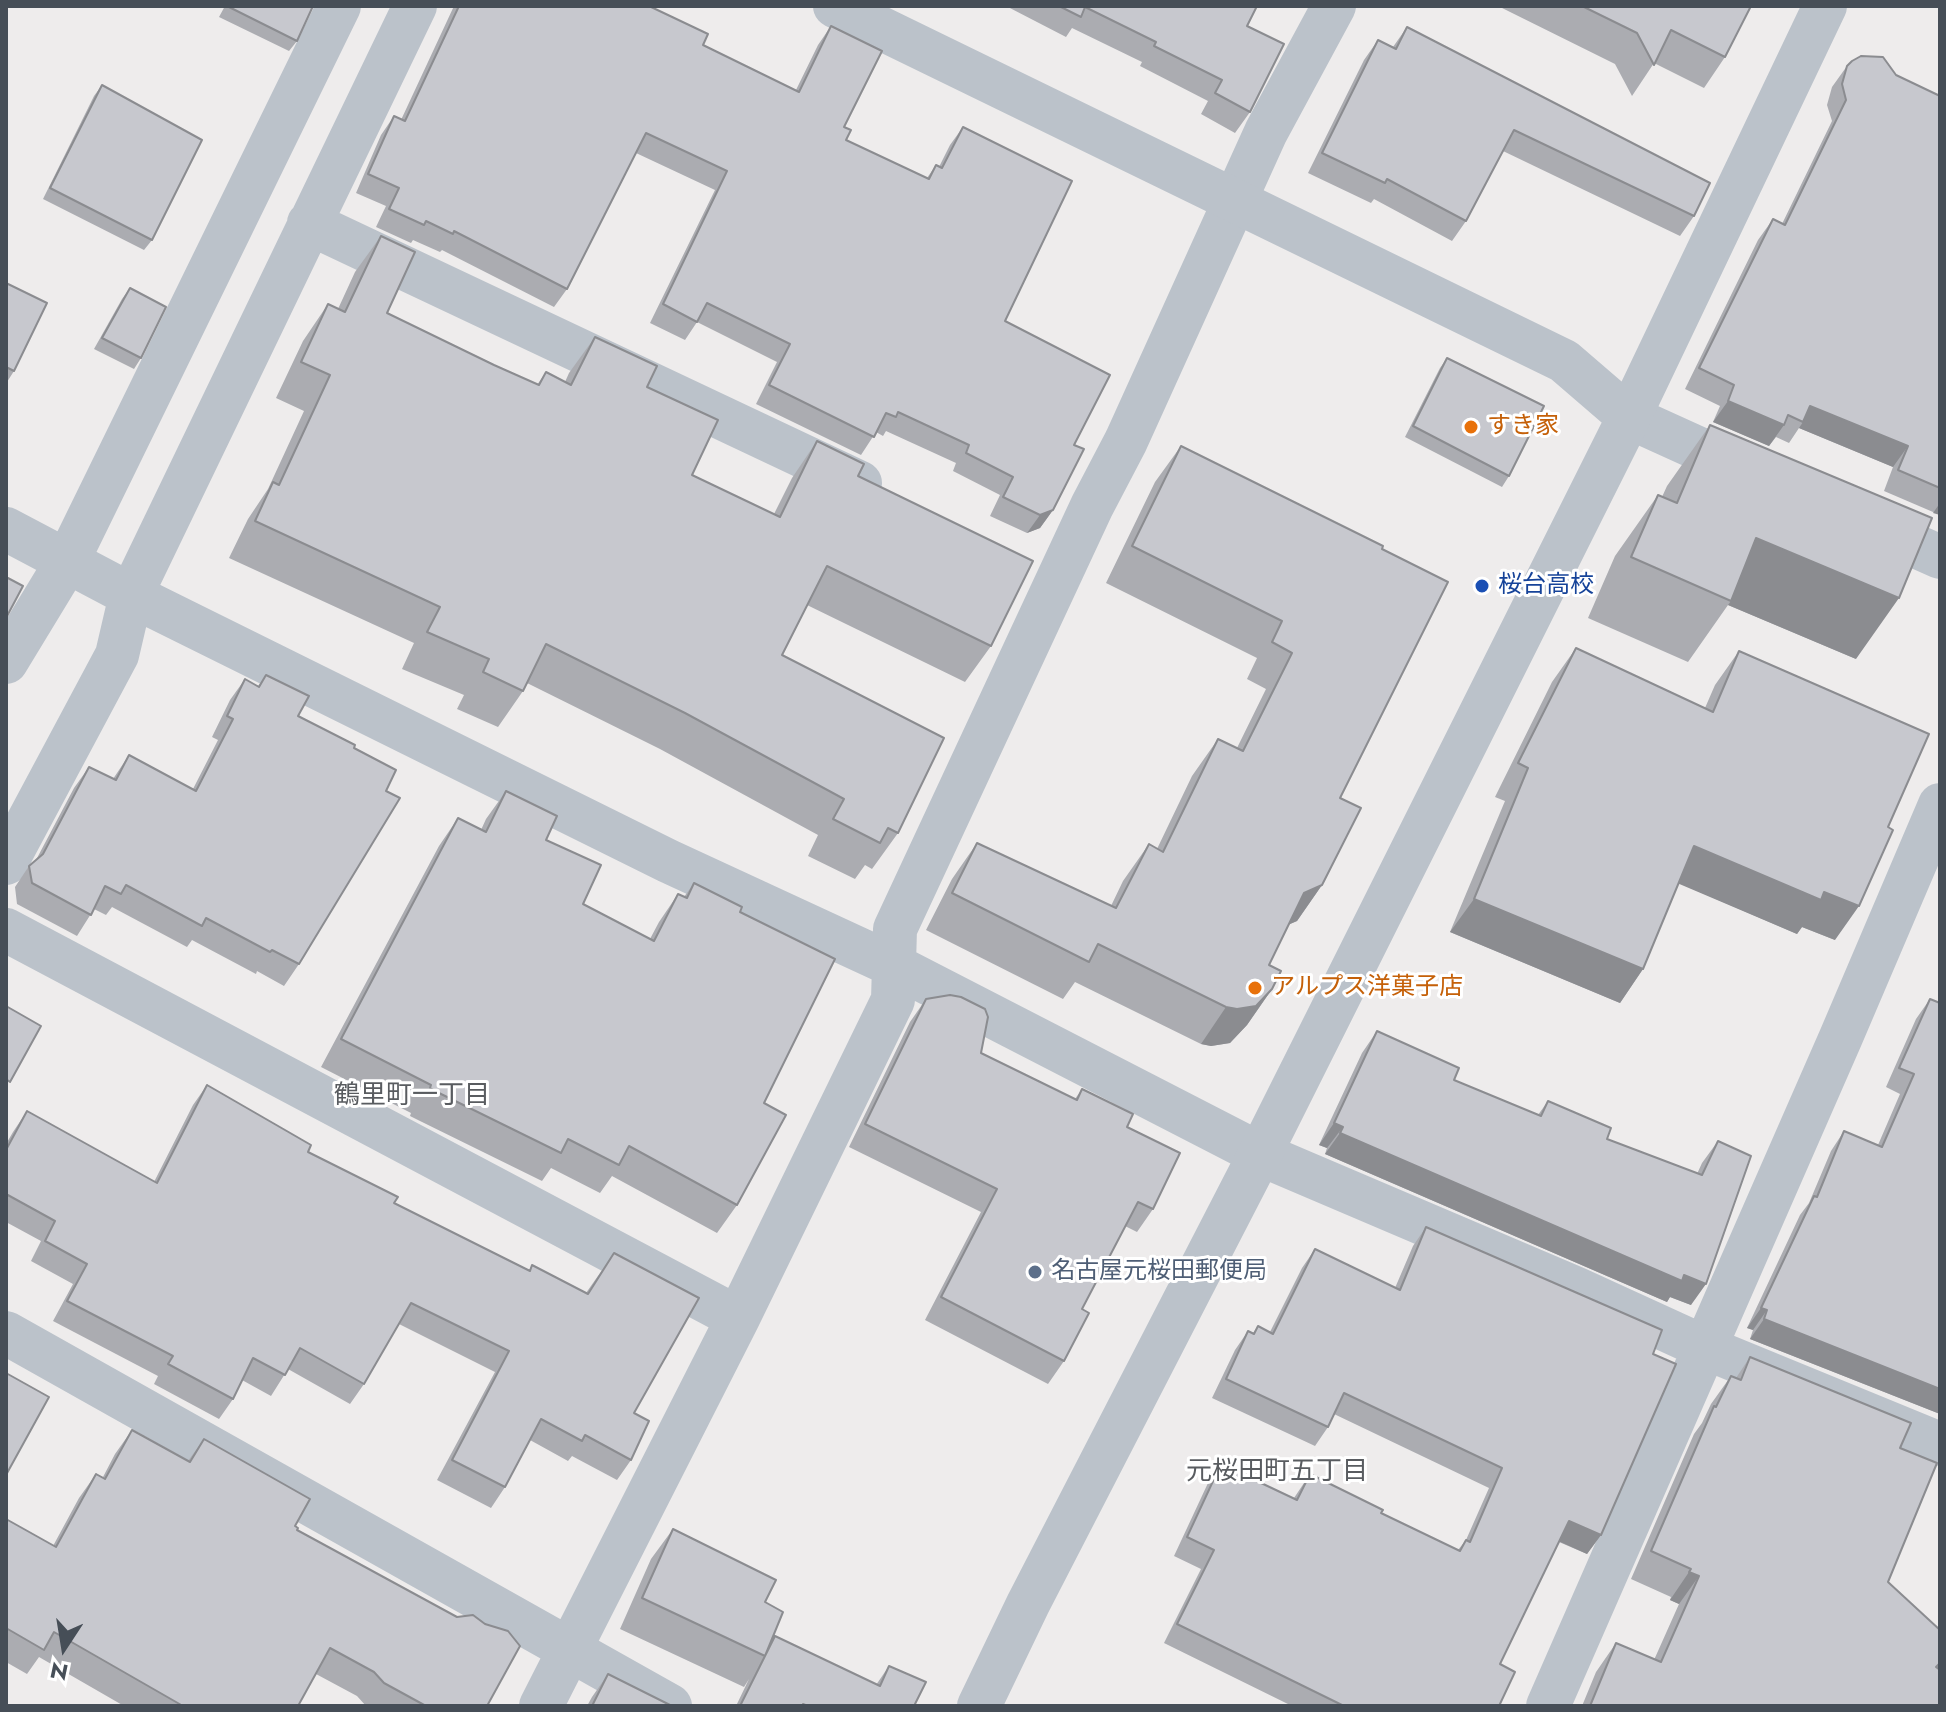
<!DOCTYPE html>
<html>
<head>
<meta charset="utf-8">
<style>
  body { margin:0 }
  #map { position:relative; width:1946px; height:1712px; overflow:hidden; background:#eeecec; font-family:Jost,sans-serif }
  canvas { display:block }
  .frame { position:absolute; inset:0; border:8px solid #464e57; pointer-events:none }
  .north { position:absolute; left:24px; top:1608px; width:80px; height:80px; -webkit-text-stroke:6px #fff; paint-order:stroke; rotate:192deg; font-size:22px; font-weight:700; line-height:32px; text-align:center; color:#464e57 }
  .north::after { content:''; display:block; margin:auto; width:28px; height:36px; background:#464e57; clip-path:polygon(50% 0,100% 100%,50% 72%,0 100%) }
</style>
</head>
<body>
<div id="map">
<canvas width="1946" height="1712"></canvas>
<div class="frame"></div>
<div class="north">N</div>
</div>
<script>
const g = document.querySelector('canvas').getContext('2d');
g.lineJoin = 'round';
const toPath = rows => new Path2D(rows.map(r => 'M' + r).join(''));
function strokePath(path, color, width, dash) { g.strokeStyle = color; g.lineWidth = width; g.lineCap = dash ? 'butt' : 'round'; g.setLineDash(dash || []); g.stroke(path); }
function fillPath(path, color) { g.fillStyle = color; g.fill(path, 'evenodd'); }
function write(font, color, halo, rows, align = 'center') {
  g.font = font + ' Jost,"Noto Sans JP",sans-serif'; g.lineWidth = 6; g.setLineDash([]); g.textBaseline = 'middle'; g.strokeStyle = halo; g.fillStyle = color; for (const [text, x, y, turn = 0] of rows) {
    g.save(); g.translate(x, y); g.rotate((+turn || 0) * Math.PI / 180); g.textAlign = isNaN(turn) ? turn : align; if (halo) g.strokeText(text, 0, 0); g.fillText(text, 0, 0); g.restore();
  }
}
strokePath(toPath([
  [309,223,860,483],
  [1629,417,1748,471],
  [1866,524,1940,557],
  [6,529,131,595,668,861,893,965,1260,1154,1577,1289,1706,1348,1940,1444],
  [6,662,68,560,339,6],
  [6,863,117,655,131,595,415,6],
  [6,930,738,1318],
  [6,1333,670,1706],
  [541,1706,738,1318,893,1000,895,929,1092,506,1126,441,1266,132,1334,6],
  [1548,1706,1841,1037,1940,805]
]), '#bbc2ca', 44);
strokePath(toPath([
  [835,6,1564,361,1629,417],
  [979,1706,1028,1604,1260,1154,1629,417,1825,6]
]), '#bbc2ca', 44);
fillPath(toPath([
  [225,6,313,6,297,41,289,51,219,17],
  [454,6,649,6,703,45,796,90,818,45,831,26,846,140,927,178,936,165,939,167,950,145,963,127,1005,321,1074,445,1053,510,1040,528,1027,533,990,516,1000,495,953,471,956,463,886,431,883,436,876,432,861,455,756,404,777,362,697,322,685,340,650,323,715,190,636,153,567,289,554,307,442,250,440,252,413,240,411,243,376,227,386,206,356,193,381,135,394,116,401,120],
  [1006,6,1257,6,1247,26,1250,112,1235,133,1201,114,1208,101,1140,66,1142,62,1072,28,1066,37],
  [1498,6,1751,6,1725,57,1704,88,1654,63,1632,96,1615,64],
  [1407,27,1694,216,1680,236,1503,151,1466,221,1452,241,1374,199,1371,203,1308,173,1364,60,1378,40,1393,47],
  [1847,66,1896,75,1940,96,1940,515,1884,491,1893,467,1799,428,1789,443,1776,437,1769,446,1713,422,1720,406,1685,389,1758,240,1773,219,1782,224,1832,121,1827,105,1832,87],
  [102,85,152,240,144,250,43,199,94,96],
  [381,236,387,313,537,385,546,372,565,382,569,373,595,337,647,387,692,475,774,514,792,478,817,441,858,476,991,646,965,682,807,605,782,655,898,833,872,869,865,865,855,879,808,856,818,835,660,749,527,683,523,691,498,727,457,709,464,695,402,669,414,643,229,558,248,519,268,489,304,411,276,398,303,341,328,304,338,309,355,272],
  [6,283,14,371,7,382,6,382],
  [130,288,141,358,134,369,94,349,122,299],
  [1447,358,1509,476,1502,487,1405,437,1440,368],
  [1710,425,1856,659,1728,605,1688,662,1588,618,1615,556,1658,495,1662,497,1667,486],
  [1181,446,1382,549,1340,798,1322,885,1297,921,1288,925,1269,965,1272,989,1247,1025,1230,1043,1211,1046,1201,1044,1075,982,1063,999,926,930,952,879,977,843,1111,906,1123,881,1149,844,1157,849,1192,776,1218,739,1237,748,1266,689,1247,679,1257,658,1106,583,1155,482],
  [1576,648,1705,708,1715,685,1739,651,1835,940,1802,927,1797,934,1679,883,1643,969,1620,1003,1450,932,1505,801,1495,797,1552,682],
  [266,675,298,716,354,748,299,964,284,986,257,971,256,974,192,940,187,947,112,907,106,915,94,909,77,936,17,904,15,887,29,866,36,860,74,788,89,767,113,779,129,755,193,789,218,740,212,737,230,700,245,679,258,686],
  [506,791,546,840,583,904,650,939,659,922,678,894,684,897,694,883,740,912,764,1103,737,1205,717,1233,612,1176,600,1193,551,1168,542,1181,420,1121,410,1116,411,1113,321,1067,439,846,458,818,481,830,486,819],
  [926,999,981,1053,1075,1099,1082,1089,1127,1127,1153,1209,1137,1232,1125,1226,1082,1309,1064,1361,1048,1384,925,1320,981,1212,849,1147,910,1022],
  [1930,999,1940,1414,1750,1339,1753,1330,1747,1328,1800,1215,1809,1203,1831,1151,1844,1131,1878,1145,1900,1094,1886,1087,1916,1019],
  [1377,1031,1454,1080,1538,1115,1548,1101,1607,1139,1697,1174,1702,1163,1718,1141,1691,1305,1670,1297,1667,1302,1325,1154,1327,1148,1319,1145,1362,1053],
  [207,1085,308,1152,394,1203,529,1270,532,1265,586,1293,614,1253,634,1413,631,1460,617,1480,572,1456,568,1461,530,1440,505,1487,491,1508,437,1480,495,1372,399,1324,364,1384,350,1404,288,1369,271,1396,242,1380,233,1399,219,1419,154,1384,158,1376,53,1321,73,1284,31,1261,41,1241,6,1222,6,1144,13,1132,27,1111,154,1182,193,1105],
  [1426,1227,1653,1354,1601,1535,1587,1554,1559,1542,1500,1664,1499,1706,1292,1706,1164,1643,1201,1569,1174,1556,1208,1483,1221,1464,1294,1498,1310,1474,1381,1513,1458,1550,1466,1540,1489,1488,1334,1414,1328,1427,1315,1446,1212,1398,1235,1350,1248,1331,1253,1333,1258,1326,1270,1332,1302,1268,1315,1249,1395,1288,1413,1246],
  [1750,1357,1900,1448,1888,1582,1940,1630,1939,1669,1940,1706,1582,1706,1596,1672,1616,1643,1654,1660,1679,1604,1670,1600,1671,1597,1631,1579,1694,1434,1702,1423,1711,1404,1731,1376,1736,1378],
  [132,1430,188,1461,204,1439,295,1526,297,1530,487,1706,366,1706,357,1696,316,1674,298,1706,124,1706,39,1657,27,1674,6,1662,6,1519,53,1546,79,1498,96,1474,103,1477,115,1454],
  [673,1529,765,1602,771,1642,775,1636,876,1685,889,1666,914,1706,736,1706,749,1679,744,1687,620,1629,651,1559],
  [608,1674,672,1706,587,1706,592,1697]
]), '#abacb1');
fillPath(toPath([
  [1728,401,1784,425,1769,446,1713,422],
  [1810,406,1908,446,1893,467,1799,428,1803,422],
  [1940,503,1940,515,1933,513],
  [1053,510,1040,528,1027,533,1040,515],
  [1756,538,1899,598,1856,659,1728,605,1731,601],
  [1694,846,1824,892,1859,906,1835,940,1802,927,1797,934,1670,880],
  [1322,885,1297,921,1278,929,1304,893],
  [1474,899,1643,969,1620,1003,1450,932],
  [1272,989,1247,1025,1230,1043,1211,1046,1201,1044,1226,1007],
  [1334,1123,1343,1127,1327,1148,1319,1145],
  [1340,1133,1684,1275,1706,1284,1691,1305,1670,1297,1667,1302,1325,1154],
  [1761,1308,1767,1310,1753,1330,1747,1328],
  [1764,1319,1940,1389,1940,1414,1750,1339],
  [1569,1521,1601,1535,1587,1554,1556,1540],
  [1689,1572,1699,1576,1679,1604,1670,1600]
]), '#8b8c90');
const building = toPath([
  [227,6,313,6,297,41,227,6],
  [459,6,649,6,708,34,703,45,799,92,831,26,882,51,844,127,851,130,846,140,929,179,936,165,942,168,963,127,1072,181,1005,321,1110,375,1074,445,1084,449,1053,510,1040,515,1003,497,1013,477,966,453,969,445,898,412,896,417,886,413,874,437,769,385,790,344,707,303,697,322,663,304,727,171,646,133,567,289,454,231,453,234,426,221,424,225,389,209,399,188,368,174,394,116,405,121,459,6],
  [1059,6,1257,6,1247,26,1284,44,1250,112,1215,93,1222,80,1154,46,1156,42,1085,7,1081,17,1059,6],
  [1582,6,1751,6,1725,57,1671,30,1654,65,1637,33,1582,6],
  [1407,27,1710,183,1694,216,1514,130,1466,221,1387,179,1385,183,1322,153,1378,40,1396,49,1407,27],
  [1861,56,1883,57,1896,75,1940,96,1940,488,1898,470,1908,446,1810,406,1803,422,1788,415,1784,425,1728,401,1734,385,1699,368,1773,219,1785,225,1846,100,1842,84,1847,66,1852,61,1861,56],
  [102,85,202,140,152,240,50,188,102,85],
  [381,236,415,252,387,313,494,365,539,385,546,372,571,385,595,337,657,366,647,387,718,420,692,475,780,517,817,441,864,464,858,476,1033,561,991,646,827,566,782,655,944,738,898,833,888,828,880,843,833,819,844,799,685,713,546,644,523,691,483,672,489,659,427,632,440,607,255,521,273,482,279,485,330,375,301,362,328,304,345,312,381,236],
  [6,283,47,303,14,371,6,367,6,283],
  [130,288,166,307,141,358,102,338,130,288],
  [1447,358,1544,406,1509,476,1413,426,1447,358],
  [1710,425,1932,518,1899,598,1756,538,1731,601,1631,557,1658,495,1677,503,1710,425],
  [1181,446,1383,546,1382,549,1448,582,1340,798,1361,808,1322,885,1304,893,1269,965,1281,971,1272,989,1256,1006,1237,1009,1226,1007,1098,944,1089,962,952,893,977,843,1116,908,1149,844,1163,852,1218,739,1243,751,1292,653,1272,642,1282,621,1132,546,1181,446],
  [6,577,23,586,6,618,6,577],
  [1576,648,1713,712,1739,651,1929,734,1888,827,1893,830,1859,906,1824,892,1821,900,1694,846,1643,969,1474,899,1528,768,1518,763,1576,648],
  [266,675,309,696,298,716,355,745,354,748,396,770,386,791,400,798,299,964,272,950,270,952,206,918,202,926,126,885,121,894,105,886,91,915,32,883,29,866,43,854,89,767,116,780,129,755,196,791,233,719,227,716,245,679,259,687,266,675],
  [506,791,557,816,546,840,601,865,583,904,654,941,678,894,687,898,694,883,742,907,740,912,835,959,764,1103,786,1115,737,1205,629,1146,619,1165,568,1139,561,1153,439,1093,430,1088,431,1085,341,1039,458,818,486,832,506,791],
  [950,995,961,997,985,1009,988,1017,981,1053,1077,1100,1082,1089,1133,1114,1127,1127,1180,1153,1153,1209,1138,1202,1082,1309,1089,1313,1064,1361,941,1297,997,1189,865,1124,926,999,950,995],
  [1930,999,1940,1003,1940,1389,1764,1319,1767,1310,1761,1308,1814,1196,1817,1197,1844,1131,1882,1147,1914,1074,1899,1068,1930,999],
  [6,1006,41,1026,10,1082,6,1079,6,1006],
  [1377,1031,1459,1068,1454,1080,1541,1116,1548,1101,1611,1128,1607,1139,1702,1175,1718,1141,1751,1156,1706,1284,1684,1275,1682,1281,1340,1133,1343,1127,1334,1123,1377,1031],
  [207,1085,311,1145,308,1152,398,1197,394,1203,530,1271,532,1265,588,1294,614,1253,699,1298,634,1413,649,1421,631,1460,585,1435,582,1441,541,1419,505,1487,452,1460,509,1351,411,1303,364,1384,300,1348,285,1375,253,1358,233,1399,168,1364,173,1356,67,1301,87,1264,45,1241,55,1221,6,1194,6,1150,27,1111,157,1183,207,1085],
  [1426,1227,1662,1330,1653,1354,1676,1364,1601,1535,1569,1521,1500,1664,1515,1672,1499,1706,1344,1706,1177,1624,1214,1550,1187,1537,1221,1464,1297,1500,1310,1474,1383,1510,1381,1513,1460,1551,1466,1540,1470,1542,1502,1468,1344,1393,1328,1427,1226,1379,1248,1331,1254,1334,1258,1326,1273,1334,1315,1249,1400,1290,1426,1227],
  [1750,1357,1911,1423,1900,1448,1937,1463,1888,1582,1940,1630,1940,1663,1936,1667,1940,1670,1940,1706,1590,1706,1616,1643,1661,1662,1699,1576,1689,1572,1691,1569,1651,1551,1714,1406,1716,1407,1731,1376,1741,1380,1750,1357],
  [6,1373,49,1397,6,1475,6,1373],
  [132,1430,190,1462,204,1439,310,1499,295,1526,298,1528,297,1530,457,1617,473,1615,485,1624,508,1631,520,1646,487,1706,426,1706,384,1683,374,1672,330,1648,298,1706,183,1706,54,1632,44,1650,6,1628,6,1519,56,1547,96,1474,105,1479,132,1430],
  [673,1529,776,1580,765,1602,783,1612,765,1656,642,1598,673,1529],
  [775,1636,880,1686,889,1666,926,1682,914,1706,808,1706,803,1704,802,1706,740,1706,775,1636],
  [608,1674,672,1706,592,1706,608,1674]
]);
fillPath(building, '#c7c8ce');
strokePath(building, '#8b8c90', 2);
for (const [x, y, r, color] of [
  [1471,427,8,"#e8710a"],
  [1482,586,8,"#1a4fb4"],
  [1255,988,8,"#e8710a"],
  [1035,1272,8,"#5c6f8a"]
]) { const dot = new Path2D(); dot.arc(x, y, r, 0, 2 * Math.PI); g.fillStyle = color; g.fill(dot); strokePath(dot, '#fff', 3); }
write('24px', '#c56008', '#fff', [
  ["すき家",1487,427],
  ["アルプス洋菓子店",1271,988]
], 'left');
write('24px', '#164399', '#fff', [
  ["桜台高校",1498,586]
], 'left');
write('24px', '#4e5e75', '#fff', [
  ["名古屋元桜田郵便局",1051,1272]
], 'left');
write('26px', '#595c60', '#fff', [
  ["鶴里町一丁目",412,1097],
  ["元桜田町五丁目",1277,1473]
]);
</script>
</body>
</html>
